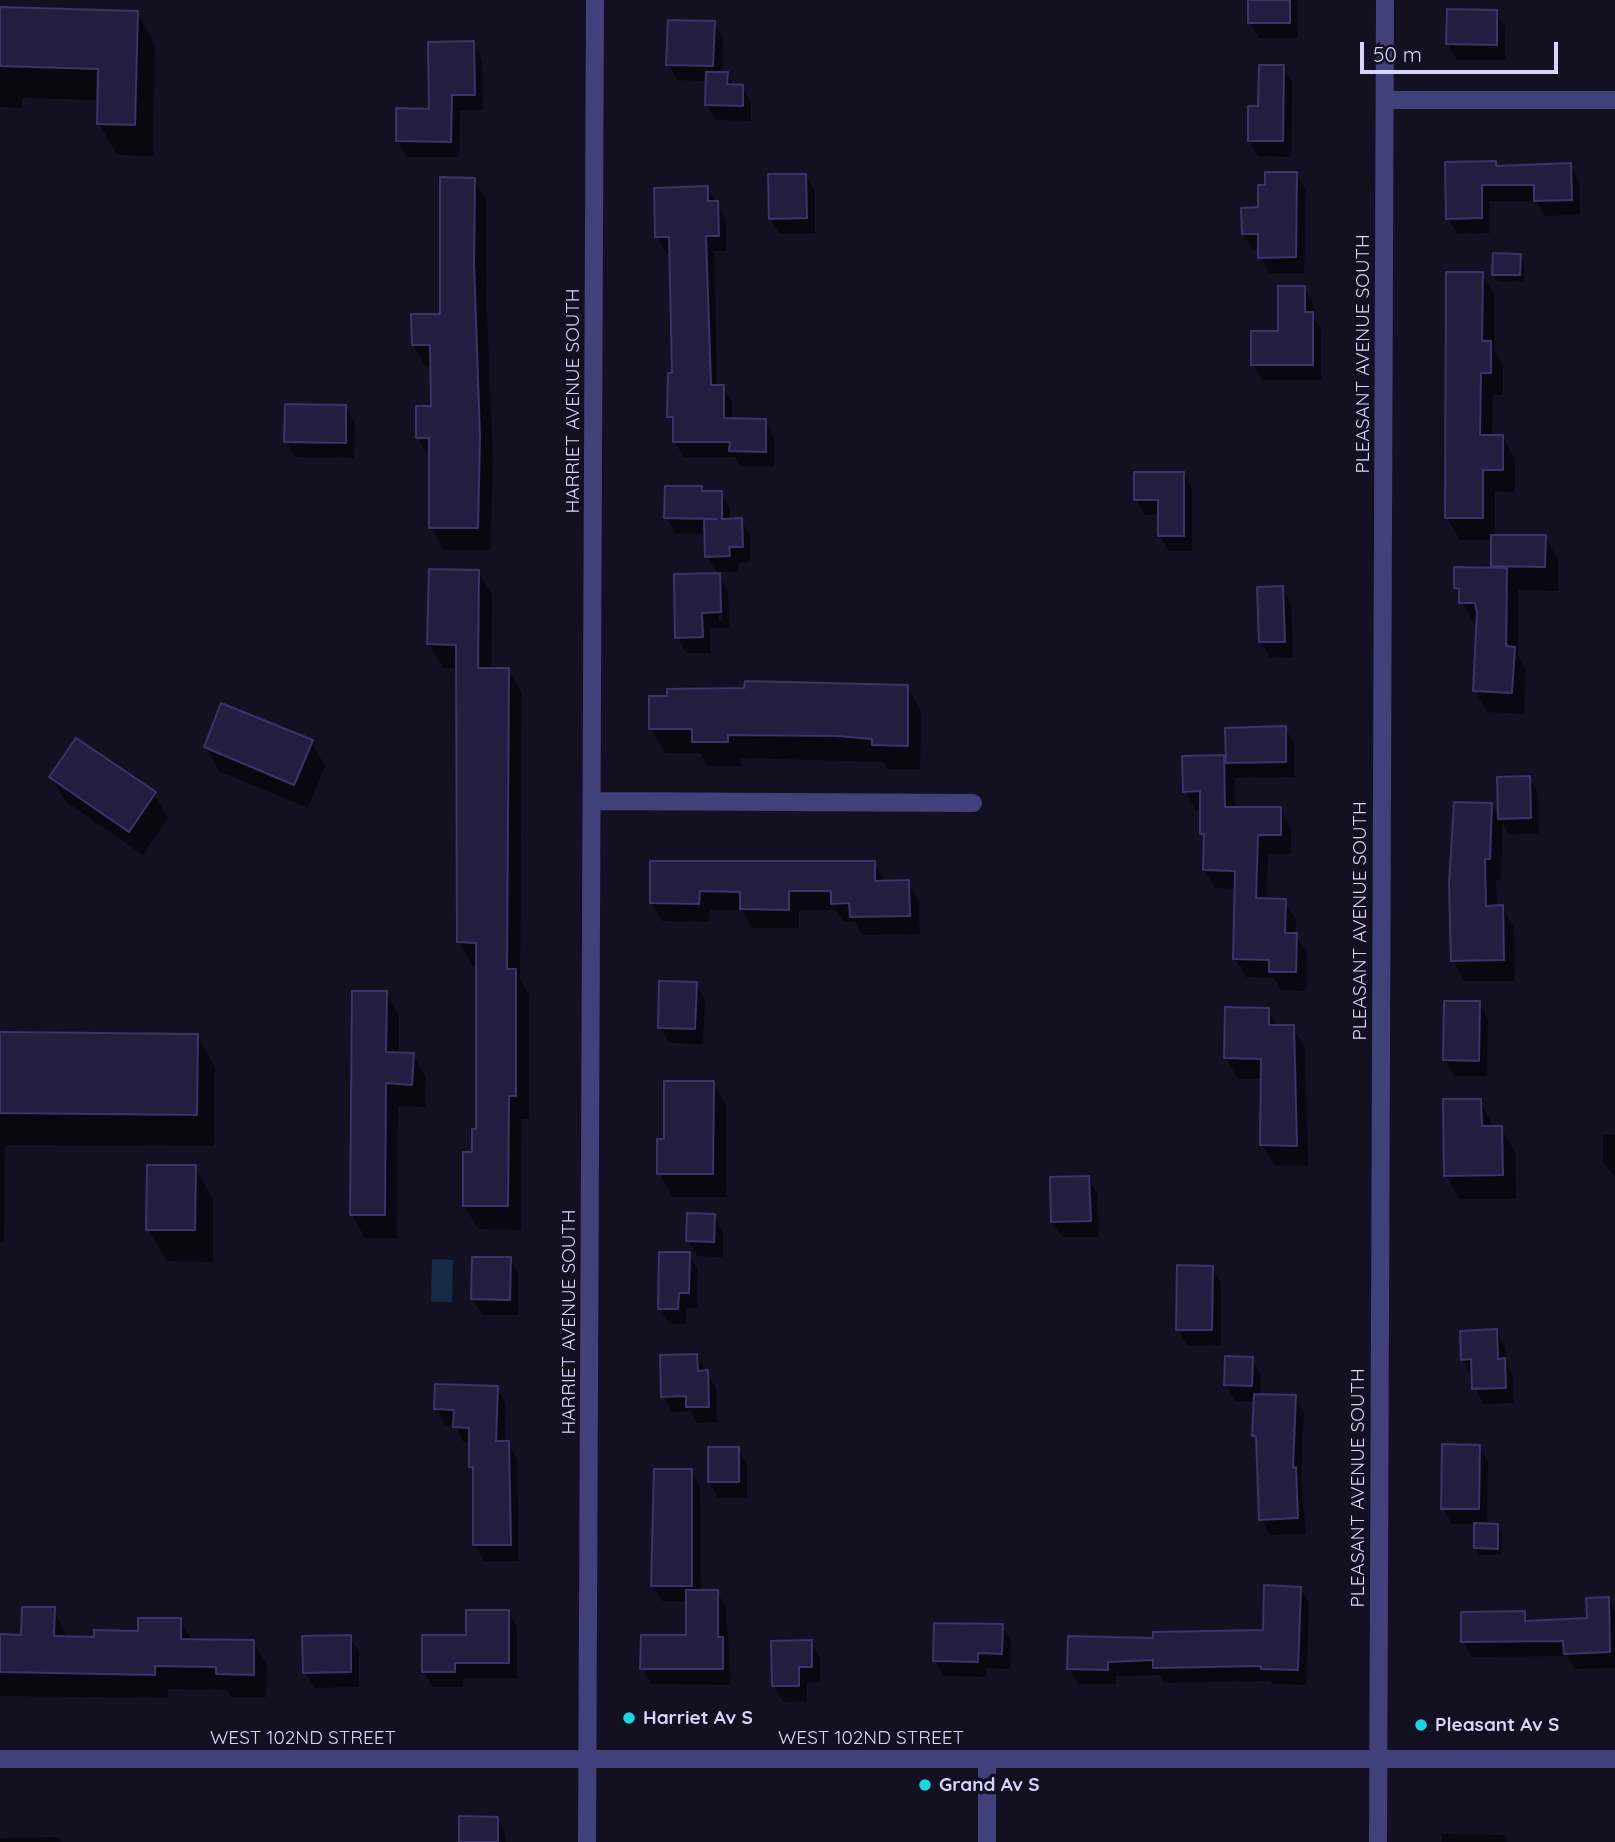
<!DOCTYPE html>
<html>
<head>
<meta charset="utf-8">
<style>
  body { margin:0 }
  #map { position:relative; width:1615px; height:1842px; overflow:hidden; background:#121021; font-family:Quicksand,sans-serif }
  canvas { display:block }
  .scale { position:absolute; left:1360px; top:42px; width:198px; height:32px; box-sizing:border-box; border:4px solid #d7d5fa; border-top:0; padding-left:9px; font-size:21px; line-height:24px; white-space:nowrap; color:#d7d5fa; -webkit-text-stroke:5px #121021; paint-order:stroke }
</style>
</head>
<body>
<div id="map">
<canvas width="1615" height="1842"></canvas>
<div class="scale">50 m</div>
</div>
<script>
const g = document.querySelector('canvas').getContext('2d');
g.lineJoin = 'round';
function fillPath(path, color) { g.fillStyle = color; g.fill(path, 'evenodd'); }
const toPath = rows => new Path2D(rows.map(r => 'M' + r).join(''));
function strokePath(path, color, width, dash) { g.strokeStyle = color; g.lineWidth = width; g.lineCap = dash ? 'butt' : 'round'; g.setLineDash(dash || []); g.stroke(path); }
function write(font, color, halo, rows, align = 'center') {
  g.font = font + ' Quicksand,sans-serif'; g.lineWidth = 7; g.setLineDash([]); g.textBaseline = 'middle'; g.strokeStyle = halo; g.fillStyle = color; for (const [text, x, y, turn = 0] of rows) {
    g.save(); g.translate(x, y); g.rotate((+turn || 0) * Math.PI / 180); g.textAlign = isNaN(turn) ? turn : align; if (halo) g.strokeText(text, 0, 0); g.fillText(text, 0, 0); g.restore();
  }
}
fillPath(toPath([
  [432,1259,453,1260,452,1302,431,1302]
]), '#152a45');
fillPath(toPath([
  [1250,0,1298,0,1298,38,1259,38,1250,23],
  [0,9,137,12,155,45,153,156,117,155,99,123,99,100,22,98,22,108,0,107],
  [1496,12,1505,27,1505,60,1457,60,1448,44],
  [714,23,723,39,722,74,727,74,734,86,742,87,751,102,751,121,716,120,707,104,707,81,677,80,668,64],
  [473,43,482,59,483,110,460,111,459,157,407,157,397,141,431,110],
  [1283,67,1292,83,1291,157,1258,156,1249,141,1260,108],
  [1495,163,1498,168,1570,165,1579,181,1580,215,1545,216,1536,201,1490,201,1490,233,1457,234,1448,218],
  [1296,174,1306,190,1304,273,1269,273,1260,257,1260,249,1253,249,1243,234,1260,209],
  [805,175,815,191,815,233,780,234,770,218],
  [474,180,487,202,486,287,493,461,490,550,444,550,431,527,431,461,418,438,433,408,432,367,426,367,413,345,441,316],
  [707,188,726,219,727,251,714,251,717,387,723,387,732,403,732,420,765,421,774,436,774,467,740,466,735,457,684,457,674,441,675,426,669,416,674,375,671,253,666,253,657,237],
  [1520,256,1524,263,1524,282,1498,281,1494,274],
  [1482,274,1495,296,1494,350,1503,365,1503,395,1493,395,1492,436,1502,436,1515,459,1515,492,1495,491,1495,537,1545,537,1559,561,1558,591,1518,590,1518,656,1526,670,1524,714,1487,712,1475,690,1478,624,1474,624,1455,588,1495,569,1493,540,1460,540,1447,518],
  [1505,590,1508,590,1508,655,1505,655],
  [1304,288,1313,304,1313,316,1321,330,1321,380,1262,380,1253,364,1279,333],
  [345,407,355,423,354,458,295,457,286,441],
  [1183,473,1192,489,1192,551,1169,551,1159,535,1159,515,1145,515,1136,500],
  [701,488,703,493,721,493,730,509,730,520,741,520,750,536,751,562,738,563,738,572,717,572,728,591,729,628,710,628,711,653,686,653,677,637,718,575,707,556,707,534,675,533,666,517],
  [719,589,722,589,723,621,719,621],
  [478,571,492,595,491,670,508,669,522,693,520,979,529,995,529,1119,522,1119,521,1230,478,1229,464,1205,478,1130,478,966,473,966,459,942,458,668,443,668,429,644],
  [1282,588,1291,604,1293,657,1270,658,1261,642],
  [907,687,921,711,920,769,888,769,884,762,741,758,741,766,708,766,700,753,665,753,651,728],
  [1285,728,1294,744,1295,777,1234,778,1235,809,1280,809,1291,828,1291,854,1268,854,1266,900,1284,901,1296,920,1295,934,1307,954,1306,991,1281,990,1274,978,1246,977,1235,958,1237,889,1215,888,1204,869,1206,841,1201,834,1202,810,1196,810,1185,791,1223,757,1228,765,1227,729],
  [311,742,325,766,308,808,219,771,206,747],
  [51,777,154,794,168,818,143,855,65,801],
  [1529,778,1538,794,1539,833,1509,835,1503,824,1501,880,1496,880,1497,907,1502,907,1514,928,1515,981,1465,981,1452,960,1491,804,1500,821,1499,779],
  [652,863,874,863,885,883,908,882,919,901,920,934,862,935,855,922,844,922,836,910,799,910,799,928,752,928,742,910,710,910,709,922,662,921,651,902],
  [695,984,705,1000,703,1044,669,1043,660,1027],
  [386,993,399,1016,399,1054,413,1055,426,1078,425,1107,398,1106,397,1238,365,1238,352,1215],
  [1479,1003,1488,1019,1487,1076,1454,1076,1445,1060],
  [1268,1009,1278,1027,1293,1027,1305,1048,1308,1166,1274,1165,1262,1144,1262,1079,1238,1079,1226,1058],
  [0,1033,197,1035,215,1068,214,1146,5,1145,4,1243,0,1243],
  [713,1083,727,1107,726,1197,673,1197,659,1173,665,1141],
  [1480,1101,1494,1128,1501,1128,1515,1152,1516,1199,1459,1199,1446,1175],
  [1603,1135,1615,1135,1615,1177,1603,1162],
  [195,1167,213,1199,213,1262,167,1261,148,1229],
  [1088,1178,1097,1194,1099,1237,1062,1237,1053,1222],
  [714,1216,723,1232,723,1257,697,1256,688,1240],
  [689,1254,698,1270,697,1308,687,1308,686,1324,669,1324,660,1308],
  [510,1259,519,1275,518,1315,482,1315,473,1299],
  [1212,1268,1221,1283,1221,1346,1187,1345,1178,1329],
  [1496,1331,1505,1347,1506,1364,1513,1376,1514,1403,1483,1404,1463,1359],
  [696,1356,716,1388,717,1422,697,1423,691,1411,672,1412,663,1396],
  [1252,1359,1261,1375,1260,1396,1295,1397,1304,1413,1301,1480,1306,1534,1270,1535,1261,1519,1258,1443,1254,1436,1255,1401,1235,1401,1226,1385],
  [497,1388,506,1403,505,1443,508,1443,517,1459,519,1561,484,1561,475,1545,475,1475,471,1467,471,1443,464,1443,455,1425,445,1425,436,1409],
  [1479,1447,1488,1462,1487,1525,1497,1526,1502,1533,1501,1555,1480,1555,1475,1548,1476,1524,1452,1524,1443,1508],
  [738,1449,747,1465,747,1498,718,1498,709,1482],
  [691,1471,700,1487,701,1592,717,1592,726,1608,731,1685,651,1684,642,1668,688,1637,688,1601,662,1601,652,1585],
  [1300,1588,1309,1603,1306,1685,1272,1684,1270,1681,1164,1683,1159,1675,1116,1676,1116,1684,1078,1684,1069,1669,1155,1640,1264,1632],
  [1608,1598,1615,1611,1615,1668,1575,1669,1567,1656,1472,1657,1463,1642,1524,1613,1530,1622,1589,1620],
  [54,1609,67,1638,96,1638,140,1632,180,1620,192,1641,253,1642,267,1665,266,1697,231,1697,227,1690,168,1689,168,1698,0,1696,0,1636,23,1636],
  [508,1612,517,1627,517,1678,463,1678,463,1687,433,1687,424,1672,467,1637],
  [1002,1625,1011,1641,1010,1669,986,1668,986,1677,944,1676,935,1661],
  [350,1637,359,1653,359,1687,314,1688,305,1672],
  [811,1642,820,1658,820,1682,807,1683,807,1701,783,1702,774,1686],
  [497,1819,506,1835,506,1842,461,1842],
  [1442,1834,1503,1835,1507,1842,1442,1842],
  [59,1837,62,1842,0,1842,0,1838]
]), '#0007');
const building = toPath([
  [1248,0,1290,0,1290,23,1248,23,1248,0],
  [0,7,138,11,135,125,97,124,98,69,0,66,0,7],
  [1447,9,1497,10,1497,45,1446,44,1447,9],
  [668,20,715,21,713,66,666,65,668,20],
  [474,41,475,95,452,95,451,142,396,141,396,108,429,109,428,42,474,41],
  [1259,65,1284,65,1283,141,1248,141,1248,106,1258,106,1259,65],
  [706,72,728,72,727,84,743,85,743,106,705,105,706,72],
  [1496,161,1496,166,1571,163,1572,200,1534,201,1534,185,1482,185,1482,218,1446,219,1445,162,1496,161],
  [1265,172,1297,172,1296,257,1258,258,1258,234,1242,234,1241,208,1258,207,1258,185,1265,185,1265,172],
  [768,174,806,174,807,218,769,219,768,174],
  [440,177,475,178,474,263,480,437,478,528,429,528,429,438,416,438,416,406,431,406,430,345,412,345,411,314,440,314,440,177],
  [708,186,708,201,718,201,719,236,706,236,711,385,724,385,724,418,766,419,766,452,729,451,730,442,673,442,673,417,667,417,668,373,672,373,669,237,655,237,654,188,708,186],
  [1493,253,1521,254,1520,275,1492,275,1493,253],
  [1446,272,1483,272,1482,341,1491,341,1491,373,1481,373,1480,435,1503,435,1503,470,1483,470,1483,518,1445,518,1446,272],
  [1278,286,1305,286,1305,312,1313,312,1313,365,1251,365,1251,331,1278,331,1278,286],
  [285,404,346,405,346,443,284,442,285,404],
  [1134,472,1184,472,1184,536,1158,536,1158,500,1134,500,1134,472],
  [665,486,702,486,702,491,722,491,722,519,742,518,743,547,729,547,730,556,705,557,704,519,716,519,664,518,665,486],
  [1491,535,1546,535,1545,567,1491,566,1491,535],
  [1454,567,1507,568,1506,646,1515,647,1512,693,1473,691,1477,612,1475,603,1459,603,1459,589,1454,588,1454,567],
  [429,569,479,570,478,668,509,668,507,969,516,969,516,1096,509,1096,508,1206,463,1206,463,1152,472,1152,472,1129,476,1129,476,943,457,942,456,645,427,644,429,569],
  [720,573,721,612,702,613,703,637,675,638,674,574,720,573],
  [1283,586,1285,642,1259,642,1257,587,1283,586],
  [745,681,908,685,908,746,872,745,872,739,836,736,728,735,728,742,692,742,692,729,649,729,649,696,667,696,667,689,744,688,745,681],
  [221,703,313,740,294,785,204,747,221,703],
  [1286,726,1286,762,1226,763,1225,728,1286,726],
  [76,738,156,792,129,832,49,777,76,738],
  [1224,755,1225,807,1281,807,1281,835,1258,835,1256,898,1286,899,1285,933,1297,933,1296,972,1269,972,1269,960,1233,959,1235,871,1203,870,1204,834,1200,834,1200,791,1183,792,1182,756,1224,755],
  [1530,776,1531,818,1498,819,1497,777,1530,776],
  [1454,802,1492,803,1490,859,1485,859,1486,906,1503,905,1504,960,1451,961,1449,884,1454,802],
  [650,861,875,861,875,881,909,880,910,916,850,917,849,903,831,904,831,891,789,891,789,910,740,909,740,892,700,891,699,904,650,903,650,861],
  [659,981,697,982,695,1029,658,1028,659,981],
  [352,991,387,991,386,1052,414,1053,412,1085,386,1083,385,1215,350,1215,352,991],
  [1444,1001,1480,1001,1479,1061,1443,1060,1444,1001],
  [1225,1007,1269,1008,1269,1025,1294,1025,1297,1146,1260,1145,1261,1059,1224,1058,1225,1007],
  [0,1032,198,1034,197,1115,0,1113,0,1032],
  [664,1081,714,1081,713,1174,657,1174,657,1139,664,1139,664,1081],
  [1443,1099,1481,1099,1482,1126,1502,1126,1503,1175,1444,1176,1443,1099],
  [147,1165,196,1165,195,1230,146,1230,147,1165],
  [1089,1176,1091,1221,1051,1222,1050,1177,1089,1176],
  [687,1213,715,1214,714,1242,686,1241,687,1213],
  [659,1252,690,1252,689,1293,679,1293,678,1309,658,1309,659,1252],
  [472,1257,511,1257,510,1300,471,1299,472,1257],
  [1177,1265,1213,1266,1212,1330,1176,1330,1177,1265],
  [1497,1329,1498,1359,1505,1358,1506,1388,1472,1389,1471,1359,1461,1360,1460,1331,1497,1329],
  [697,1354,698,1371,708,1370,709,1407,686,1407,686,1396,661,1397,660,1355,697,1354],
  [1225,1356,1253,1357,1252,1386,1224,1385,1225,1356],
  [435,1384,498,1386,496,1441,509,1441,511,1545,473,1545,473,1467,469,1467,469,1428,453,1427,454,1410,434,1409,435,1384],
  [1254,1394,1296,1395,1293,1468,1296,1467,1298,1518,1259,1520,1256,1436,1252,1436,1254,1394],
  [1442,1444,1480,1445,1479,1509,1441,1509,1442,1444],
  [708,1447,739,1447,739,1482,708,1482,708,1447],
  [654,1469,692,1469,692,1586,651,1586,654,1469],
  [1474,1523,1498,1524,1498,1549,1474,1548,1474,1523],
  [1264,1585,1301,1587,1298,1670,1261,1669,1261,1666,1153,1668,1153,1660,1108,1662,1108,1670,1067,1669,1068,1636,1153,1638,1153,1632,1263,1630,1264,1585],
  [686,1590,718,1590,718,1637,723,1637,723,1669,640,1669,641,1635,686,1635,686,1590],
  [1609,1597,1610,1652,1564,1654,1563,1641,1461,1642,1461,1612,1525,1611,1525,1621,1587,1618,1586,1598,1609,1597],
  [22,1607,55,1607,54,1636,94,1637,94,1630,138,1631,138,1618,181,1618,181,1639,254,1640,254,1675,216,1674,216,1667,155,1666,155,1675,0,1672,0,1634,21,1635,22,1607],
  [466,1610,509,1610,509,1663,455,1663,455,1672,422,1672,422,1635,466,1635,466,1610],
  [934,1623,1003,1624,1002,1654,978,1653,978,1662,933,1661,934,1623],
  [351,1635,351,1672,303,1673,302,1636,351,1635],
  [812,1640,812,1667,799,1667,799,1686,772,1686,771,1641,812,1640],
  [459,1816,498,1817,498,1842,459,1842,459,1816]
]);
fillPath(building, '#231e3f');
strokePath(building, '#3b3369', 2);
strokePath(toPath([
  [1385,100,1615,100],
  [593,801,973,803],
  [587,1842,595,0],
  [987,1842,987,1759],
  [1378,1842,1385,0]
]), '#40417a', 18);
strokePath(toPath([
  [0,1759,1615,1759]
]), '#40417a', 18);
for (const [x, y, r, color] of [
  [629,1718,7,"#1ad6e0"],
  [1421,1725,7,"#1ad6e0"],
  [925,1785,7,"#1ad6e0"]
]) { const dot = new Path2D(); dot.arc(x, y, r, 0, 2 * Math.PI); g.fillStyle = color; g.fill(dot); strokePath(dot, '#121021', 2.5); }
write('19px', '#d7d5fa', '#121021', [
  ["PLEASANT AVENUE SOUTH",1363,354,-90],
  ["HARRIET AVENUE SOUTH",573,401,-90],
  ["PLEASANT AVENUE SOUTH",1360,921,-90],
  ["HARRIET AVENUE SOUTH",569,1322,-90],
  ["PLEASANT AVENUE SOUTH",1358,1488,-90],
  ["WEST 102ND STREET",303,1738],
  ["WEST 102ND STREET",871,1738]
]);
write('bold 19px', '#d7d5fa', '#121021', [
  ["Harriet Av S",643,1718],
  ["Pleasant Av S",1435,1725],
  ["Grand Av S",939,1785]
], 'left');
</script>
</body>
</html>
